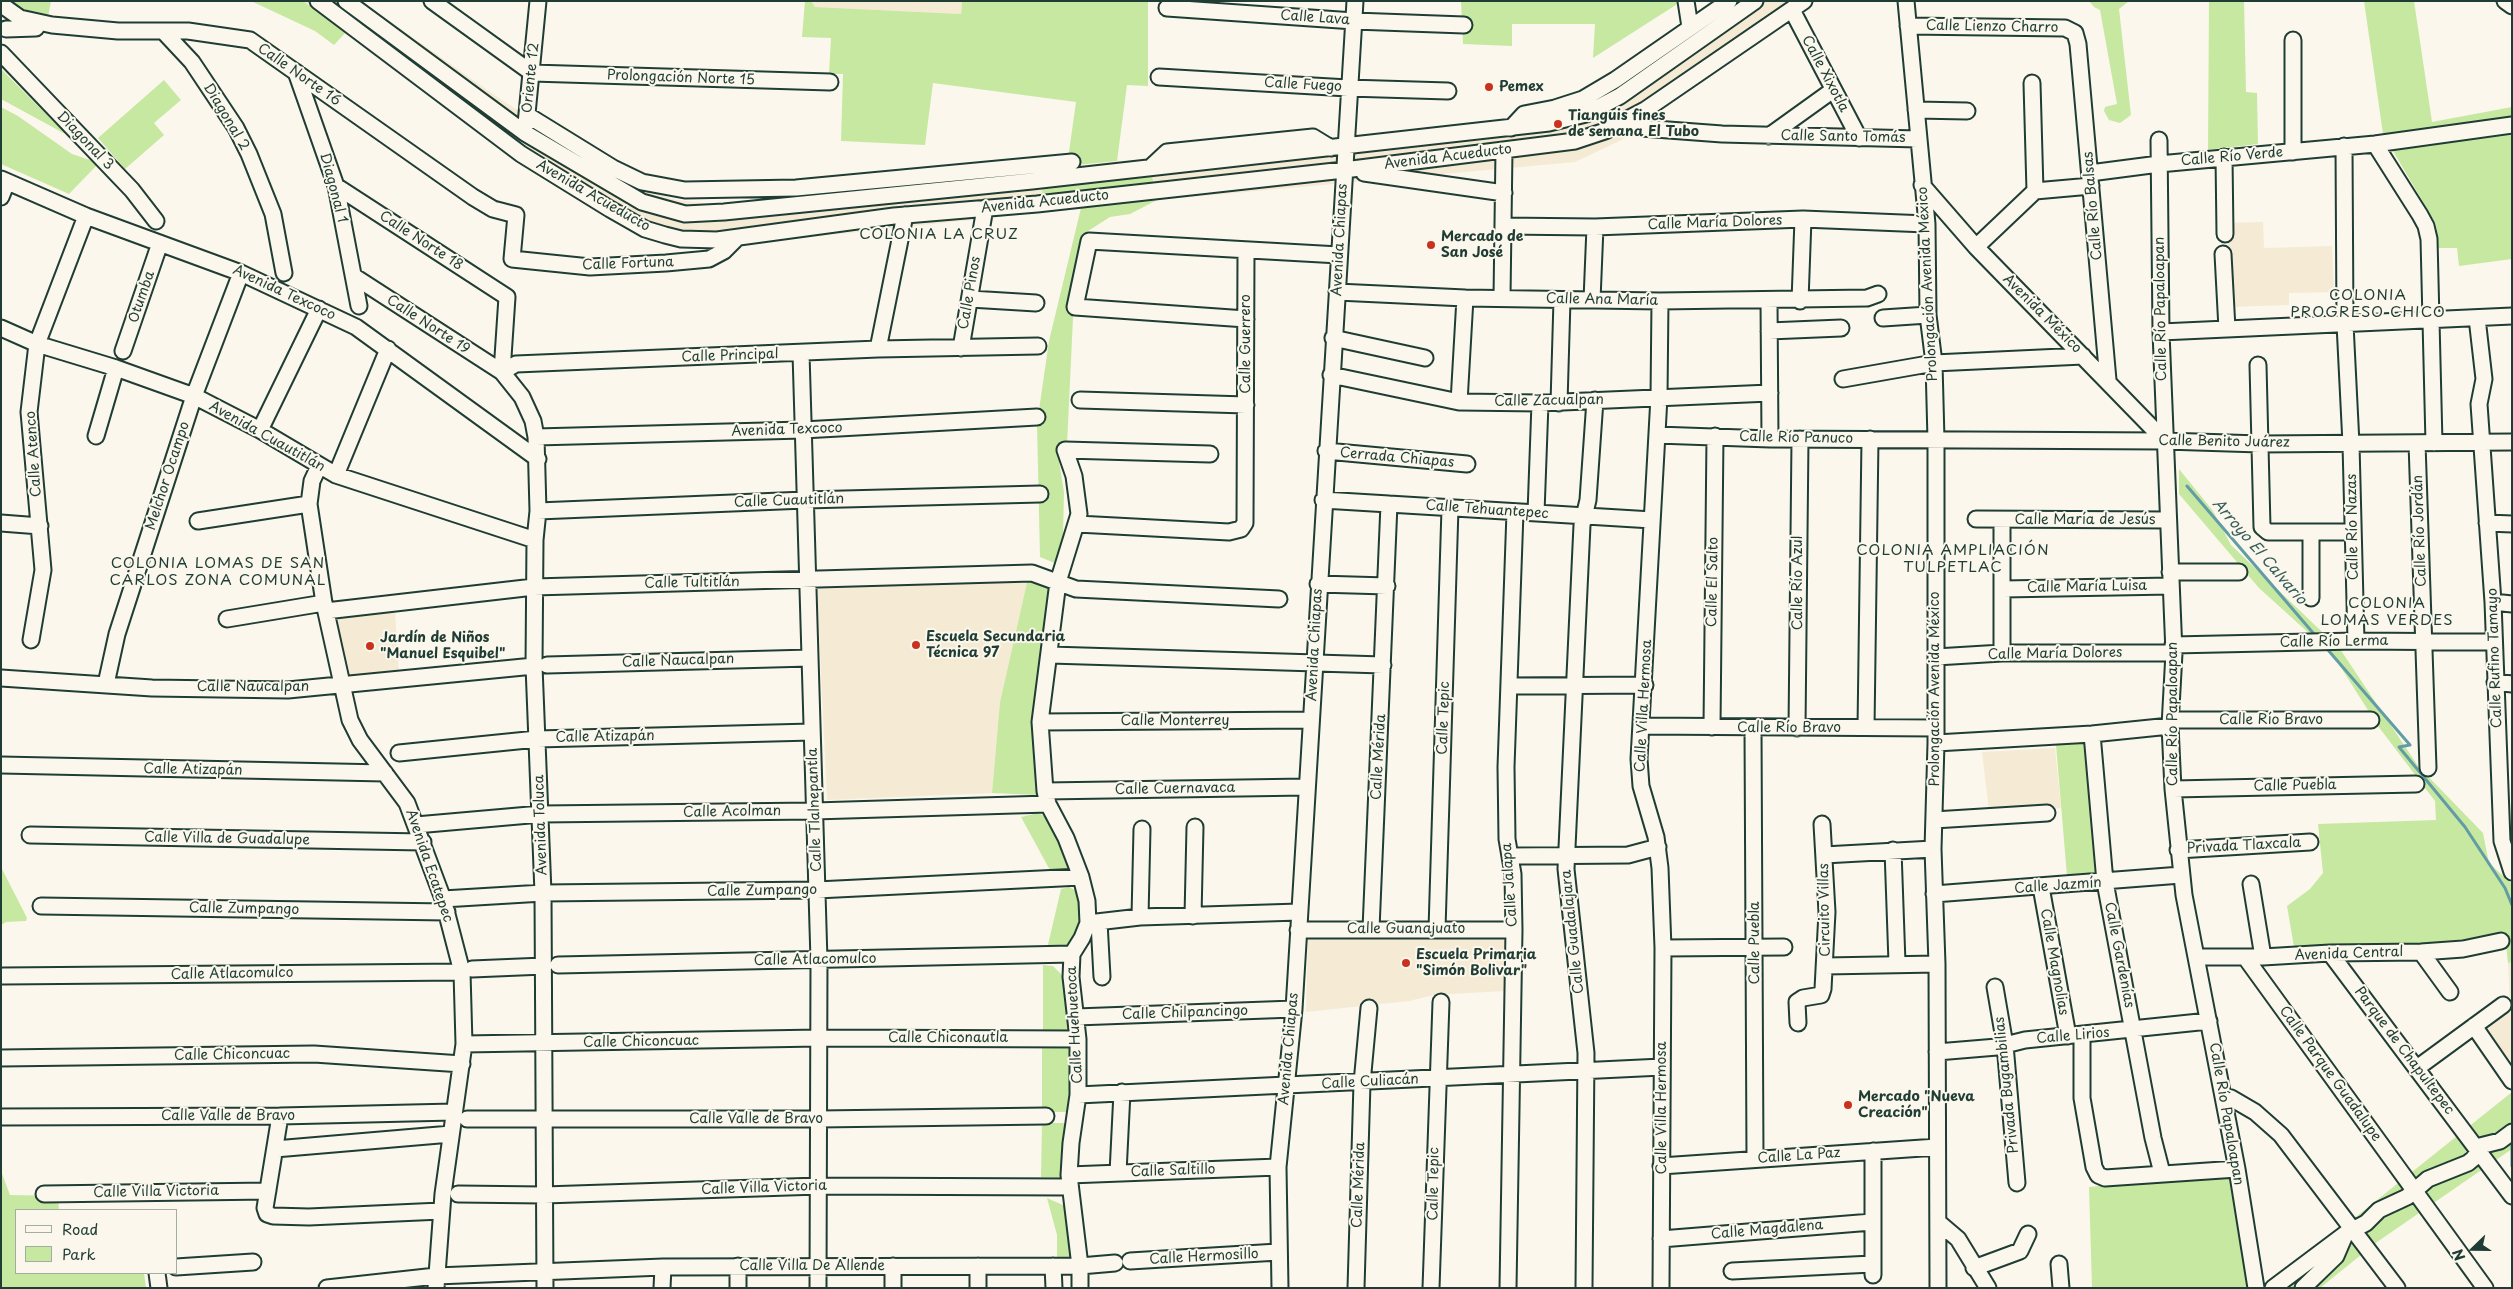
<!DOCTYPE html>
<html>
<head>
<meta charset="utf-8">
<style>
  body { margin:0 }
  #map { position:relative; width:2513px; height:1289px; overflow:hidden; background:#fbf7ec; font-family:"Playpen Sans",sans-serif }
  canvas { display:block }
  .frame { position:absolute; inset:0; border:2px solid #1f3d34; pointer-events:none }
  .legend { position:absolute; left:15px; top:1209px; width:162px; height:65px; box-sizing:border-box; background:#fbf7ec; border:1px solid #a3ada2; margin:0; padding:6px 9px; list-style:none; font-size:15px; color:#1f3d34 }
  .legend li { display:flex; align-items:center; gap:10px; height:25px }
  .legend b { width:25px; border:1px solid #a3ada2 }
  .north { position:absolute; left:2448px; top:1224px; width:50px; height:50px; -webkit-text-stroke:4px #fbf7ec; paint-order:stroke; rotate:248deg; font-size:14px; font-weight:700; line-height:20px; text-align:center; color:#1f3d34 }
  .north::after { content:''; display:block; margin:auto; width:18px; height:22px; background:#1f3d34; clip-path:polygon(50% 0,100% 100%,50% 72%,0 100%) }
</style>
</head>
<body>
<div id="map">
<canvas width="2513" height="1289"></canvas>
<div class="frame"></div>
<ul class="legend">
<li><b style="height:6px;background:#fbf7ec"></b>Road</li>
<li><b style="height:14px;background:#c7e8a1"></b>Park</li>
</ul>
<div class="north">N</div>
</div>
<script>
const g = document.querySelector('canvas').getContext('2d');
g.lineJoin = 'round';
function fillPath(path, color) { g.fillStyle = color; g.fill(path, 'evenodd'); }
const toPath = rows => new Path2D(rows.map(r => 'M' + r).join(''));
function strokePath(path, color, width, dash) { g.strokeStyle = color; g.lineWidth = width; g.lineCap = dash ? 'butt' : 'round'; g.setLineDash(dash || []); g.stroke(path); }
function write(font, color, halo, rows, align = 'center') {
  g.font = font + ' "Playpen Sans",sans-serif'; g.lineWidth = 4; g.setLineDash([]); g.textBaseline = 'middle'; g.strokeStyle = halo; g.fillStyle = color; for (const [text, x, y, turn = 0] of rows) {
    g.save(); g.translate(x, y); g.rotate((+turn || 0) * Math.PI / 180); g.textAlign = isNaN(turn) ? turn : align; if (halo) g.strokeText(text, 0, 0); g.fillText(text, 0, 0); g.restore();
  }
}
fillPath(toPath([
  [303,1,361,1,503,101,645,190,677,200,718,205,1545,115,1618,87,1740,1,1808,1,1651,115,1655,124,1575,162,1157,200,727,246,677,245,537,170],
  [811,1,962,1,961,14,815,7],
  [2263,222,2264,248,2332,246,2334,292,2289,293,2289,305,2231,307,2227,223],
  [1028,578,1000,702,992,793,827,800,817,588],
  [395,611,399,675,351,678,336,617],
  [2055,748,2061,808,1989,811,1982,752],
  [1504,934,1504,991,1434,995,1409,1001,1306,1012,1308,936],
  [2512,962,2512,1065,2485,1025,2510,1008,2508,963]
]), '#f5ead4');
fillPath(toPath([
  [13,1,51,1,47,22,24,18],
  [251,1,303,1,346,32,334,45,315,31],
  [805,1,811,1,815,7,961,14,962,1,1148,1,1148,86,1127,85,1117,161,1067,166,1076,102,933,83,925,145,841,141,843,74,829,74,831,38,802,37],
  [1461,1,1682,1,1593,58,1595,24,1512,24,1512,46,1463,44],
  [2089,1,2129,1,2119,9,2131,115,2120,123,2109,120,2104,111,2105,107,2117,104,2100,10,2094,7],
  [2209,1,2244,1,2246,92,2257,93,2258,144,2208,150],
  [2364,1,2414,1,2432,122,2512,107,2512,259,2459,266,2457,248,2438,248,2436,224,2383,134],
  [1,69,67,135,1,99],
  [164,80,181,100,154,123,164,135,125,169,98,138],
  [1,107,18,116,72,154,99,163,69,194,1,164],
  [1152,175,1153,184,1043,196,1042,187],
  [1157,200,1130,214,1110,217,1088,231,1074,297,1067,445,1058,455,1064,492,1063,535,1057,564,1040,557,1037,424,1049,341,1081,208],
  [2179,469,2213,511,2231,545,2340,649,2418,766,2483,833,2489,863,2512,884,2512,962,2508,963,2505,935,2439,946,2294,947,2287,906,2310,889,2323,873,2318,824,2436,820,2435,801,2378,726,2333,655,2259,588,2179,494],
  [1028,578,1050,587,1034,720,1038,795,992,793,1000,702],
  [2086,742,2098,874,2067,876,2056,745],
  [1038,813,1051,819,1074,869,1051,872,1021,817],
  [1,867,27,918,26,921,6,922,1,925],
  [1069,887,1075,890,1081,900,1083,925,1069,947,1047,949,1061,889],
  [1043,965,1053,966,1062,975,1071,1033,1043,1033],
  [1042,1047,1073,1047,1071,1112,1042,1112],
  [2512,1092,2512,1149,2377,1242,2320,1288,2260,1288,2337,1232],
  [1042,1123,1068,1123,1062,1178,1041,1177],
  [1,1171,10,1195,58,1196,59,1210,16,1210,16,1273,144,1273,146,1288,1,1288],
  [2229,1174,2249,1288,2092,1288,2089,1187],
  [1047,1198,1065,1206,1072,1232,1072,1258,1057,1259,1057,1235]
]), '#c7e8a1');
strokePath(toPath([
  [2187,486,2314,634],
  [2328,650,2410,745,2399,747,2465,827,2505,888,2512,905],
  [2512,1140,2512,1166]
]), '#629ca4', 3);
const minor = toPath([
  [318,1,521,154,610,209,645,229,665,235,681,239,717,240,894,216,1037,204,1344,170,1575,141,1605,131,1645,110,1804,1],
  [346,1,525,133,642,202,685,214,724,212,1032,181,1549,123,1586,114,1620,96,1755,1],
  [432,1,532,73,830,82],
  [1686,1,1690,27],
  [1906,1,1927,224,1928,315,1934,363,1936,440,1936,743,1933,849,1937,964,1938,1288],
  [2505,1,2512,6],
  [6,8,20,18,52,25,118,31,188,31,250,40,473,197,493,209,516,215,512,259,590,267,666,263,709,259,724,251,737,238],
  [1167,8,1354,21,1464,25],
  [1792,10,1859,138],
  [1908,26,2065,28,2075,33,2078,44,2108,380],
  [6,29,36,28],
  [163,31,192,62,236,128,249,154,273,214,284,273],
  [2293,40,2293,152],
  [1,53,132,190,156,221],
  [296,72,336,186,359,306],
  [1159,77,1348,88,1448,91],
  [2032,83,2035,191],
  [1916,110,1967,111],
  [527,115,613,168,642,182,685,190,796,188,1072,162],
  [526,124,538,1],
  [1615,126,1722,134,1918,139],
  [1511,128,1524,114,1555,108,1583,99,1615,80,1729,1],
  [1769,136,1833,90],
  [2159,140,2161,332,2174,653,2170,726,2173,789,2184,895,2237,1169,2256,1288],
  [2375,144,2420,215,2426,226,2429,239,2434,443],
  [2344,146,2345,324,2351,444,2356,641],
  [2224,157,2225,234],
  [1152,166,1167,152,1313,137,1331,148],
  [1364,173,1504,193],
  [2090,173,2159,164,2375,144,2512,125],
  [1,179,86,216,241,273,356,327,538,459],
  [1922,185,1976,247,2165,441],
  [336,186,507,297,502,372],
  [1,197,7,182],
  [1503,226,1595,227,1803,219,1927,224],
  [1976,247,2035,191,2091,186],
  [2223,254,2227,329],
  [355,277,502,372,522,397,533,421,536,437,538,511,535,540,534,666,543,893,545,1288],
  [1337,292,1465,298,1660,301,1867,298,1878,294],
  [1502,298,1504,150],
  [970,299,1036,303],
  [1592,300,1595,227],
  [1660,301,1659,397,1639,759,1641,786,1656,837,1660,868,1663,948,1661,1288],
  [1769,301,1770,439],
  [1800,301,1803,219],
  [1883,318,1928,315],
  [2477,318,2484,379,2479,404,2493,602,2502,841,2512,872],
  [1246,319,1075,307,1089,241,1339,255],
  [1,328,37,344,116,368,194,396,260,430,336,475,535,540],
  [1769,331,1841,328],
  [2161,332,2512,316],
  [1333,338,1425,358],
  [961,348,985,208],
  [878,349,905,215],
  [123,351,160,243],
  [801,353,819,960,818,1288],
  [2258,365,2262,527,2268,532,2353,532],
  [502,372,516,364,878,349,1038,346],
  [1331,375,1459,402,1540,403,1770,393],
  [1843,379,1934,363,2083,356],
  [1080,400,1246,405],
  [1459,402,1465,298],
  [1559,403,1562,300],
  [260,430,319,309],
  [1657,435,1770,439,2165,441,2260,444,2512,442],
  [96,436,116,368],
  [536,437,803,430,1037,417],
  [2417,443,2428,768],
  [1326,451,1467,464],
  [319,466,312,481,309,504,324,603,350,720,360,740,407,803,443,899,462,972,464,1044,443,1194,436,1288],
  [336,475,388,349],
  [1323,500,1652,520],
  [538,511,805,500,1040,494],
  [1536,513,1540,403],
  [1976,519,2168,520],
  [2002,520,2002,653],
  [198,521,309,504],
  [1,523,40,526],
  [2487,523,2512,524],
  [1077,524,1229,532,1241,529,1245,523,1246,251],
  [2311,532,2311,598],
  [2170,572,2239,572],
  [1318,584,1387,586],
  [2003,589,2171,586],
  [2493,602,2512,604],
  [326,611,534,587,1032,573,1076,589,1279,599],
  [227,619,324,603],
  [31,640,43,570,29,412,37,344,86,216],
  [2173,645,2356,641,2494,642],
  [1050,655,1383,665],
  [1936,657,2002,653,2174,653],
  [547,665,810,658],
  [1,678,152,688,288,690,534,666],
  [2495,682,2512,684],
  [106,684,117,634,194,396,241,273],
  [1509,686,1645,685],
  [2171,720,2371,720],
  [1040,722,1310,720],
  [1642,726,1936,728],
  [1712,727,1715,436],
  [1753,728,1755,1159],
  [1797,728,1800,439],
  [1866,728,1870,439],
  [2092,734,2105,882,2153,1138,2162,1173],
  [1936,743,2092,734,2170,726],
  [399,753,537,739,812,732],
  [1,765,385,773],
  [2173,789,2416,784],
  [1045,791,1306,787],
  [1934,820,2047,813],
  [416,825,541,814,814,811,1048,804],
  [30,835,423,842],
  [1893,850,1897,963],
  [2178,850,2310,842],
  [1824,855,1933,849],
  [1510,856,1628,855,1658,847],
  [2251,884,2263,957],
  [2041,887,2068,1036],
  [1934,894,2181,875],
  [443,899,543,893,817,890,1081,877],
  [41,906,447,912],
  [1193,916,1195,827],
  [1140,917,1142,829],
  [1099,922,1102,977],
  [1088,923,1140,917,1299,912],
  [1371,929,1389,504],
  [1437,929,1450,508],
  [1298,930,1514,930],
  [1663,948,1784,947],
  [2421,952,2450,992],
  [2330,953,2512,1196],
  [2197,957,2263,957,2330,953,2421,952,2463,949,2501,941],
  [2245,957,2485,1288],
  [558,965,1072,954],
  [1825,966,1937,964],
  [472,969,544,966],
  [3,976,462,972],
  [1995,987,2005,1045,2017,1183],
  [1076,1017,1294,1009],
  [1798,1023,1797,1002,1803,998,1821,995,1823,989,1827,912,1822,824],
  [2474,1026,2512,1081],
  [2082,1036,2082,1098,2094,1167,2098,1175,2105,1178,2237,1169],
  [464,1044,819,1038,1078,1039],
  [1937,1052,1997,1047,2025,1040,2209,1021],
  [1,1058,314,1054,462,1064],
  [2417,1068,2503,1005],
  [1078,1095,1662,1067],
  [2224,1097,2231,1098,2255,1112,2281,1135,2397,1288],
  [280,1116,265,1208,267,1214,273,1216,309,1217,441,1211],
  [1,1117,280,1116,454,1112],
  [467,1119,819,1119,1046,1116],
  [275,1149,451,1134],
  [1873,1151,1873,1275],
  [1661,1166,1937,1147],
  [1118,1173,1122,1092],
  [1069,1175,1278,1167],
  [44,1194,268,1191],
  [458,1194,544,1195,819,1186,1070,1187],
  [1938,1222,1958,1239,1988,1288],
  [1661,1239,1872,1222],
  [1130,1261,1278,1252],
  [2059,1264,2061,1288],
  [738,1266,738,1288],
  [893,1266,893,1288],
  [978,1266,978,1288],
  [1053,1266,1054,1288],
  [176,1267,253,1262],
  [1974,1268,2020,1251,2028,1234],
  [1732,1271,1872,1264],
  [157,1273,159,1288],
  [327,1288,436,1276,663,1267,1080,1266,1115,1263],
  [662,1288,663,1267],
  [1080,1288,1080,1266,1069,1175,1071,1143,1078,1095,1078,1039,1071,977,1072,954,1082,938,1088,923,1087,901,1081,877,1066,838,1048,804,1045,791,1040,722,1058,582,1079,514,1074,476,1065,450,1210,454],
  [1280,1288,1278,1167,1294,1009,1355,1],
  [1356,1288,1362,1083,1369,1008],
  [1431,1288,1441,1002],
  [1508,1288,1514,930,1513,874,1507,839,1506,767,1515,512],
  [1584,1288,1586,1053,1566,869,1582,525,1588,500,1595,400],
  [2273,1288,2345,1234,2366,1223,2379,1210,2407,1197,2428,1179,2468,1163,2474,1158,2480,1146,2500,1141,2512,1132],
  [2303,1288,2336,1256,2345,1235]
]);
strokePath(minor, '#1f3d34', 19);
strokePath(minor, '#fbf7ec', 15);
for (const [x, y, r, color] of [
  [1489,87,5,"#c8321e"],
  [1558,124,5,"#c8321e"],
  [1431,245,5,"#c8321e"],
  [916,645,5,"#c8321e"],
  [370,646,5,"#c8321e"],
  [1406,963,5,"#c8321e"],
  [1848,1105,5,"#c8321e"]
]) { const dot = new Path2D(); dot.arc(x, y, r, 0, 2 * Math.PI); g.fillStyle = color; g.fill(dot); strokePath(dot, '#fbf7ec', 2); }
write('14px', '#1f3d34', '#fbf7ec', [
  ["Calle Lava",1315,18,4],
  ["Calle Lienzo Charro",1992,27,1],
  ["Calle Xixotla",1825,74,62],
  ["Calle Norte 16",299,75,35],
  ["Oriente 12",531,78,-84],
  ["Prolongación Norte 15",681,78,2],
  ["Calle Fuego",1303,85,3],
  ["Diagonal 2",226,117,59],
  ["Calle Santo Tomás",1843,137,1],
  ["Diagonal 3",85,141,46],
  ["Avenida Acueducto",1448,157,-7],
  ["Calle Río Verde",2232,157,-5],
  ["Diagonal 1",333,188,75],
  ["Avenida Acueducto",593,196,30],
  ["Avenida Acueducto",1045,202,-6],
  ["Calle Río Balsas",2093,206,-95],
  ["Calle María Dolores",1715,223,-2],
  ["Avenida Chiapas",1340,240,-87],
  ["Calle Norte 18",421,241,33],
  ["Calle Fortuna",628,264,-2],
  ["Prolongación Avenida México",1928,284,-93],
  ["Avenida Texcoco",284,293,25],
  ["Calle Pinos",970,293,-80],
  ["Otumba",142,297,-71],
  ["Calle Ana María",1602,300,1],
  ["Calle Río Papaloapan",2161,309,-91],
  ["Avenida México",2042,314,45],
  ["Calle Norte 19",428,325,33],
  ["Calle Guerrero",1246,344,-90],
  ["Calle Principal",730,356,-2],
  ["Calle Zacualpan",1549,401,-1],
  ["Avenida Texcoco",787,430,-2],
  ["Avenida Cuautitlán",267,437,29],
  ["Calle Río Panuco",1796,438,1],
  ["Calle Benito Juárez",2224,442,1],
  ["Calle Atenco",34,454,-94],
  ["Cerrada Chiapas",1397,458,5],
  ["Melchor Ocampo",168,476,-72],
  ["Calle Cuautitlán",789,501,-2],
  ["Calle Tehuantepec",1487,510,4],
  ["Calle María de Jesús",2085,520],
  ["Calle Río Nazas",2353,527,-91],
  ["Calle Río Jordán",2420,531,-92],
  ["Calle El Salto",1713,582,-89],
  ["Calle Tultitlán",692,583,-1],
  ["Calle Río Azul",1798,583,-90],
  ["Calle María Luisa",2087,587,-1],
  ["Calle Río Lerma",2334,642,-1],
  ["Avenida Chiapas",1315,645,-87],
  ["Calle María Dolores",2055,654,-1],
  ["Calle Rufino Tamayo",2495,658,-92],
  ["Calle Naucalpan",678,661,-2],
  ["Calle Naucalpan",253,687],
  ["Prolongación Avenida México",1935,689,-90],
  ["Calle Villa Hermosa",1644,706,-87],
  ["Calle Río Papaloapan",2173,714,-90],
  ["Calle Tepic",1444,718,-88],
  ["Calle Río Bravo",2271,720],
  ["Calle Monterrey",1175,721],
  ["Calle Río Bravo",1789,728],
  ["Calle Atizapán",605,737,-1],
  ["Calle Mérida",1379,757,-87],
  ["Calle Atizapán",193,770,1],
  ["Calle Puebla",2295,786,-1],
  ["Calle Cuernavaca",1175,789,-1],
  ["Calle Tlalnepantla",815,810,-92],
  ["Calle Acolman",732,812,-1],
  ["Avenida Toluca",541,825,-92],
  ["Calle Villa de Guadalupe",227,839,1],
  ["Privada Tlaxcala",2244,846,-3],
  ["Avenida Ecatepec",429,866,71],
  ["Calle Jalapa",1510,885,-94],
  ["Calle Jazmín",2058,886,-4],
  ["Calle Zumpango",762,891,-1],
  ["Calle Zumpango",244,909,1],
  ["Circuito Villas",1825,910,-91],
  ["Calle Guanajuato",1406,929],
  ["Calle Guadalajara",1573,932,-96],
  ["Calle Puebla",1755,943,-90],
  ["Avenida Central",2349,954,-2],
  ["Calle Gardenías",2119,955,79],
  ["Calle Atlacomulco",815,960,-1],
  ["Calle Magnolias",2054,962,80],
  ["Calle Atlacomulco",232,974,-1],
  ["Calle Chilpancingo",1185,1013,-2],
  ["Calle Huehuetoca",1075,1025,-93],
  ["Calle Lirios",2073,1036,-5],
  ["Calle Chiconautla",948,1038],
  ["Calle Chiconcuac",641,1042,-1],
  ["Avenida Chiapas",1289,1049,-85],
  ["Parque de Chapultepec",2404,1051,53],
  ["Calle Chiconcuac",232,1055,-1],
  ["Calle Parque Guadalupe",2330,1074,54],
  ["Calle Culiacán",1370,1082,-3],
  ["Privada Bugambilias",2007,1085,-96],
  ["Calle Villa Hermosa",1662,1108,-90],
  ["Calle Río Papaloapan",2226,1114,80],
  ["Calle Valle de Bravo",228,1116],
  ["Calle Valle de Bravo",756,1119],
  ["Calle La Paz",1799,1156,-4],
  ["Calle Saltillo",1173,1171,-2],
  ["Calle Tepic",1434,1184,-89],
  ["Calle Mérida",1359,1185,-88],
  ["Calle Villa Victoria",764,1188,-2],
  ["Calle Villa Victoria",156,1192,-1],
  ["Calle Magdalena",1767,1230,-5],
  ["Calle Hermosillo",1204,1257,-3],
  ["Calle Villa De Allende",812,1266]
]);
write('bold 14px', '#1f3d34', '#fbf7ec', [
  ["Pemex",1499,87],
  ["Tianguis fines",1568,116],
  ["de semana El Tubo",1568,132],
  ["Mercado de",1441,237],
  ["San José",1441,253],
  ["Escuela Secundaria",926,637],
  ["Técnica 97",926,653],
  ["Jardín de Niños",380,638],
  ["\"Manuel Esquibel\"",380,654],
  ["Escuela Primaria",1416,955],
  ["\"Simón Bolivar\"",1416,971],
  ["Mercado \"Nueva",1858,1097],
  ["Creación\"",1858,1113]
], 'left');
g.letterSpacing = '1px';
write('15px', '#1f3d34', '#fbf7ec', [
  ["COLONIA LA CRUZ",939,235],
  ["COLONIA",2368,296],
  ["PROGRESO CHICO",2368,313],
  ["COLONIA AMPLIACIÓN",1953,551],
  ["TULPETLAC",1953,568],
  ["COLONIA LOMAS DE SAN",218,564],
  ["CARLOS ZONA COMUNAL",218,581],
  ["COLONIA",2387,604],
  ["LOMAS VERDES",2387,621]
]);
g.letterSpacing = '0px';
write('italic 15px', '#355d59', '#fbf7ec', [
  ["Arroyo El Calvario",2259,552,49]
]);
</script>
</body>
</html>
